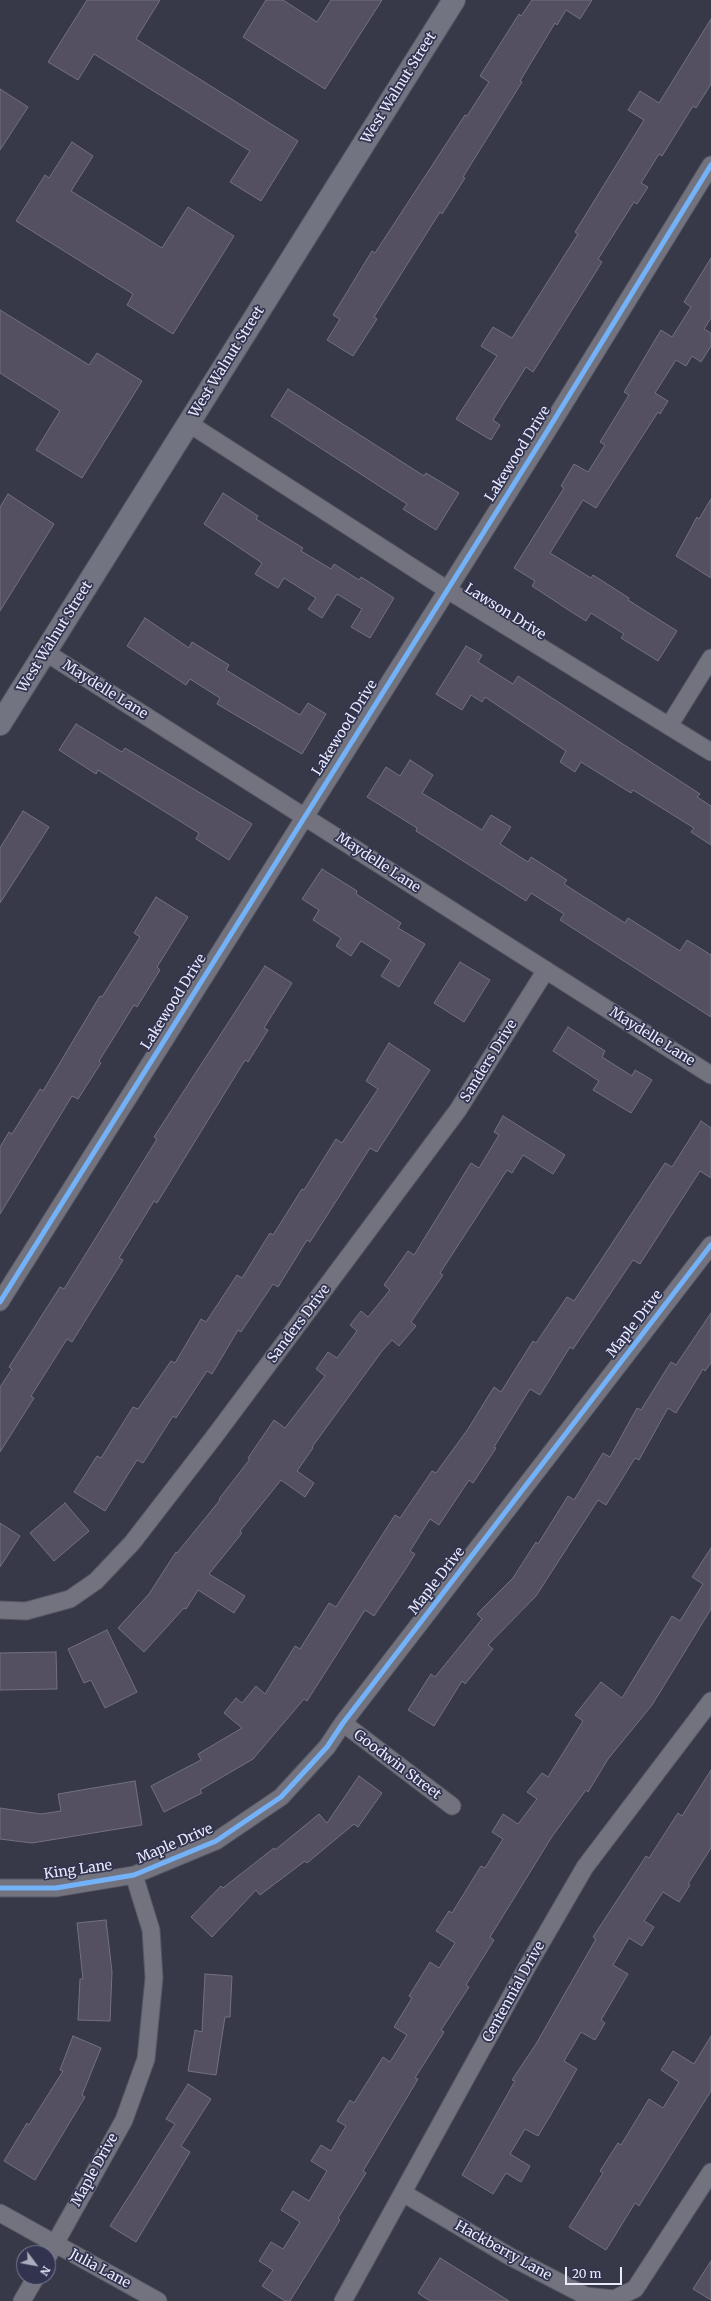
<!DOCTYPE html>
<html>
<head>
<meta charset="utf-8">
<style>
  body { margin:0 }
  #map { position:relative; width:711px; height:2301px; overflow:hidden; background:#383948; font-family:Merriweather,serif }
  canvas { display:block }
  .north { position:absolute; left:16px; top:2245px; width:40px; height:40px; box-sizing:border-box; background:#31334f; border:1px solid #7b7d95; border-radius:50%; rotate:122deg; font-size:11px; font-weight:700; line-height:16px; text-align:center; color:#e9ebfd }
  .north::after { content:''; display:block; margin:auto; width:14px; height:18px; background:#abadbe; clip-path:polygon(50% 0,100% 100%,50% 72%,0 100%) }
  .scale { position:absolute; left:565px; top:2267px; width:57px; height:18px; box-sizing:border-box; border:2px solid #e9ebfd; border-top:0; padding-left:5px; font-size:12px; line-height:14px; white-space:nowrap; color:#e9ebfd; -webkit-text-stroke:3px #31334f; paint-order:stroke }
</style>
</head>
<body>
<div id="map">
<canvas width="711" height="2301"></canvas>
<div class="north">N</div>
<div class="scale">20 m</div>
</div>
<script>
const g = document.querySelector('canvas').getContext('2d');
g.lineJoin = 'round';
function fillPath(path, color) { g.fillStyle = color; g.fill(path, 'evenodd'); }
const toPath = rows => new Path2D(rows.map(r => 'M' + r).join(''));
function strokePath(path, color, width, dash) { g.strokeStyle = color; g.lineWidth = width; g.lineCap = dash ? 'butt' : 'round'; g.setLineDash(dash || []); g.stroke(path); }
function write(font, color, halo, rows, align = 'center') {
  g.font = font + ' Merriweather,serif'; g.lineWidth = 3.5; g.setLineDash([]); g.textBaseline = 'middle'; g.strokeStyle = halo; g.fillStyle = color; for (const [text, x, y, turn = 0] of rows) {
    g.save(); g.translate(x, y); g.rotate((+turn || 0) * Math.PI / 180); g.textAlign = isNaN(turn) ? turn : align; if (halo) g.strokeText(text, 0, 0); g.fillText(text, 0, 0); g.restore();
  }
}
const building = toPath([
  [87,0,160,0,136,39,298,141,261,201,230,182,250,151,94,54,78,80,48,62,87,0],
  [266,0,283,0,317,22,331,0,382,0,325,89,243,37,266,0],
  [532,0,592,0,580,19,566,10,557,25,555,23,520,81,522,82,463,177,465,178,442,214,440,212,374,317,377,319,353,356,327,340,340,319,333,315,372,251,375,253,465,115,467,116,489,82,480,76,519,14,521,16,532,0],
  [711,19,711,84,696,108,693,106,662,156,659,154,641,183,648,187,637,204,634,202,598,259,602,262,533,372,526,367,493,420,500,425,491,440,456,419,497,356,481,346,493,327,512,338,578,234,575,232,644,120,628,110,640,91,659,103,711,19],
  [0,89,28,107,0,150,0,89],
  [72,142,93,156,71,191,162,248,188,207,234,236,173,334,127,305,133,294,16,221,45,175,49,178,72,142],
  [711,258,711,318,704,329,711,333,711,346,701,362,692,356,686,366,676,360,655,393,668,401,660,414,658,412,596,508,583,500,550,553,591,578,593,575,629,598,628,600,677,631,658,661,621,638,624,634,591,613,586,621,570,611,532,586,535,581,514,568,564,488,561,486,574,464,588,472,605,445,600,442,629,395,624,392,661,330,672,337,691,307,684,302,711,258],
  [0,310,89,365,97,353,142,381,82,478,36,450,60,411,0,373,0,310],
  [288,389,424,476,426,473,459,493,436,530,403,509,407,504,271,416,288,389],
  [223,493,258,516,256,519,303,548,301,551,331,569,334,564,359,580,361,577,394,598,370,638,351,627,362,609,337,594,322,618,308,609,316,598,284,578,278,588,255,574,262,563,204,524,223,493],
  [8,494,54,524,0,611,0,507,8,494],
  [711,499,711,578,676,556,697,517,699,519,711,499],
  [145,618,189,648,192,642,229,665,226,670,300,715,308,703,326,714,302,754,217,704,220,698,190,679,186,685,127,646,145,618],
  [466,646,482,655,478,662,513,684,518,676,700,794,697,797,711,806,711,845,691,832,694,828,633,790,631,793,581,762,575,772,560,762,566,751,485,697,482,702,471,695,462,710,436,694,466,646],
  [76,724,122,752,125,748,252,824,229,860,196,839,199,833,98,770,96,774,59,750,76,724],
  [410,760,433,775,422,793,482,830,491,815,511,827,500,844,528,862,531,857,567,880,564,884,625,923,628,918,680,951,687,940,711,955,711,1017,560,920,564,914,531,893,526,901,416,831,417,828,367,797,386,767,400,776,410,760],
  [23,811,49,827,0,903,0,848,23,811],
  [322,869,357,891,356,894,401,923,398,928,425,944,399,987,381,976,391,960,361,941,351,956,336,946,341,938,313,920,319,910,302,899,322,869],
  [156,897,188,917,157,967,160,970,137,1007,134,1005,99,1061,101,1063,78,1099,72,1096,0,1214,0,1147,9,1132,12,1134,40,1089,43,1091,100,996,102,997,140,937,134,933,156,897],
  [460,962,490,980,464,1022,434,1003,460,962],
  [265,966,292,983,264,1028,268,1030,248,1062,245,1060,157,1203,154,1201,119,1258,123,1260,72,1342,67,1339,31,1396,34,1398,0,1452,0,1387,12,1369,9,1367,60,1287,64,1289,157,1139,154,1137,265,966],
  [568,1027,605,1051,602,1057,632,1076,635,1070,652,1080,631,1113,593,1090,599,1081,553,1051,568,1027],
  [389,1043,430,1070,377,1152,370,1148,310,1242,307,1240,278,1287,273,1284,241,1332,238,1330,212,1374,207,1371,176,1418,173,1416,143,1463,137,1460,105,1511,74,1492,97,1456,101,1458,133,1407,138,1409,171,1361,175,1363,201,1319,206,1322,237,1275,242,1278,270,1233,273,1235,302,1189,304,1190,336,1139,342,1143,378,1089,366,1081,389,1043],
  [503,1116,565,1155,553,1174,523,1155,512,1173,507,1170,440,1273,443,1275,411,1322,416,1326,399,1346,392,1340,382,1351,312,1447,313,1448,297,1471,314,1483,305,1497,281,1480,240,1531,242,1533,209,1574,245,1596,234,1613,198,1590,186,1609,184,1608,144,1652,118,1628,149,1594,176,1552,177,1553,220,1500,219,1499,250,1459,248,1458,274,1420,285,1428,325,1376,316,1369,328,1352,337,1358,357,1331,350,1325,361,1311,368,1317,390,1290,384,1285,408,1251,414,1255,471,1163,479,1168,499,1135,494,1132,503,1116],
  [701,1121,711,1128,711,1178,700,1171,640,1264,633,1260,573,1349,570,1347,540,1395,530,1389,494,1447,496,1448,473,1483,469,1480,439,1525,430,1519,410,1551,415,1554,405,1570,374,1616,365,1610,307,1701,304,1699,253,1759,200,1790,202,1793,164,1812,151,1786,201,1760,198,1754,242,1728,224,1713,236,1698,242,1703,256,1686,265,1694,295,1646,300,1649,329,1603,336,1607,395,1515,400,1518,432,1471,436,1473,468,1429,494,1387,501,1392,533,1341,536,1343,567,1297,574,1301,665,1163,672,1167,701,1121],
  [711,1313,711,1363,705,1371,703,1369,676,1413,668,1408,639,1460,635,1458,606,1505,598,1500,536,1596,488,1645,493,1649,465,1684,462,1681,434,1726,408,1710,431,1674,435,1677,482,1619,477,1614,513,1578,536,1542,538,1544,568,1496,574,1500,603,1453,610,1457,637,1408,641,1410,671,1362,676,1365,711,1313],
  [65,1503,89,1531,54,1561,30,1533,65,1503],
  [0,1523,20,1536,0,1567,0,1523],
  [711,1548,711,1609,652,1705,608,1759,588,1792,586,1790,551,1838,519,1890,490,1937,494,1940,466,1985,469,1987,441,2030,444,2032,415,2078,418,2079,363,2171,366,2173,338,2218,340,2220,290,2301,285,2301,262,2286,273,2270,259,2261,271,2242,283,2249,300,2222,281,2210,293,2191,309,2201,327,2171,311,2161,321,2145,331,2151,346,2126,337,2121,350,2100,354,2103,383,2057,390,2062,407,2035,394,2027,412,1998,409,1996,430,1962,439,1968,455,1943,436,1931,449,1911,452,1913,481,1866,485,1868,503,1839,492,1832,503,1814,518,1824,537,1799,527,1792,542,1773,548,1777,583,1721,575,1715,601,1682,622,1698,672,1616,680,1621,703,1584,692,1577,711,1548],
  [107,1630,137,1692,105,1708,91,1680,84,1683,68,1649,107,1630],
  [56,1652,57,1689,0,1690,0,1653,56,1652],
  [711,1770,711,1848,688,1884,690,1885,679,1902,663,1892,644,1921,654,1927,642,1946,629,1938,613,1965,628,1974,601,2020,605,2023,595,2040,581,2032,564,2061,577,2069,550,2116,538,2136,525,2129,510,2154,530,2166,521,2182,506,2173,493,2194,462,2175,515,2081,512,2080,536,2044,596,1939,593,1937,646,1856,649,1858,678,1813,682,1816,711,1770],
  [359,1776,382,1793,358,1827,354,1824,307,1863,305,1861,260,1895,256,1890,212,1937,191,1917,221,1886,223,1888,274,1848,275,1850,319,1814,327,1823,359,1776],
  [135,1781,142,1825,32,1843,0,1839,0,1808,41,1814,61,1811,58,1794,135,1781],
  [106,1920,112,1972,110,2021,78,2020,80,1979,83,1979,77,1923,106,1920],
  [205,1974,232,1976,230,2017,225,2017,216,2075,188,2071,195,2030,202,2032,205,1974],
  [73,2036,101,2048,82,2095,85,2097,35,2180,4,2161,27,2123,29,2125,63,2071,60,2070,73,2036],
  [711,2036,711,2091,639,2206,635,2203,606,2250,569,2227,603,2173,600,2171,618,2143,621,2145,649,2099,663,2108,679,2082,661,2070,673,2051,694,2064,711,2036],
  [188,2084,211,2099,181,2146,190,2152,136,2242,110,2226,175,2124,166,2119,188,2084],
  [440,2258,509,2301,430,2301,418,2293,440,2258],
  [711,2261,711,2300,693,2289,711,2261]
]);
fillPath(building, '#555061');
strokePath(building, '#73717d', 1);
const minor = toPath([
  [188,423,446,589,711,752],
  [45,652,711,1075],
  [669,726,711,658],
  [0,1302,546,433,711,165],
  [0,1610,26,1611,70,1599,96,1581,132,1543,214,1437,458,1110,546,970],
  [343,1723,452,1806],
  [0,1888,56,1888,134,1875,216,1841,281,1797,327,1747,343,1723,711,1245],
  [403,2193,509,2256,586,2296,614,2299,635,2289,711,2172],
  [0,2213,158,2301],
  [48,2256,124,2120,146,2059,154,1978,151,1930,134,1875],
  [22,2301,36,2277],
  [343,2301,527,1967,585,1867,711,1701]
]);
const secondary = toPath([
  [0,724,454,0]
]);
strokePath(minor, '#565764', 19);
strokePath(secondary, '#565764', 24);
strokePath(minor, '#72737e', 17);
strokePath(secondary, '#727481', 22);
strokePath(toPath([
  [0,1302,546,433,711,165],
  [0,1888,56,1888,134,1875,216,1841,281,1797,327,1747,343,1723,711,1245]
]), '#73b2f8', 5);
write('14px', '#e9ebfd', '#31334f', [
  ["West Walnut Street",399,88,-58],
  ["West Walnut Street",227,362,-58],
  ["Lakewood Drive",518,454,-58],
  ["Lawson Drive",505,612,32],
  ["West Walnut Street",55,637,-58],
  ["Maydelle Lane",105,690,32],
  ["Lakewood Drive",345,728,-58],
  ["Maydelle Lane",378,863,33],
  ["Lakewood Drive",174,1002,-58],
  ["Maydelle Lane",652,1037,32],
  ["Sanders Drive",489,1061,-58],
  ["Sanders Drive",299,1324,-53],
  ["Maple Drive",635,1324,-52],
  ["Maple Drive",437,1581,-52],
  ["Goodwin Street",397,1765,37],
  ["Maple Drive",175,1844,-23],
  ["King Lane",78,1870,-8],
  ["Centennial Drive",514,1992,-61],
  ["Maple Drive",95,2170,-61],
  ["Hackberry Lane",503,2251,29],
  ["Julia Lane",100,2269,28]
]);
</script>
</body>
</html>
